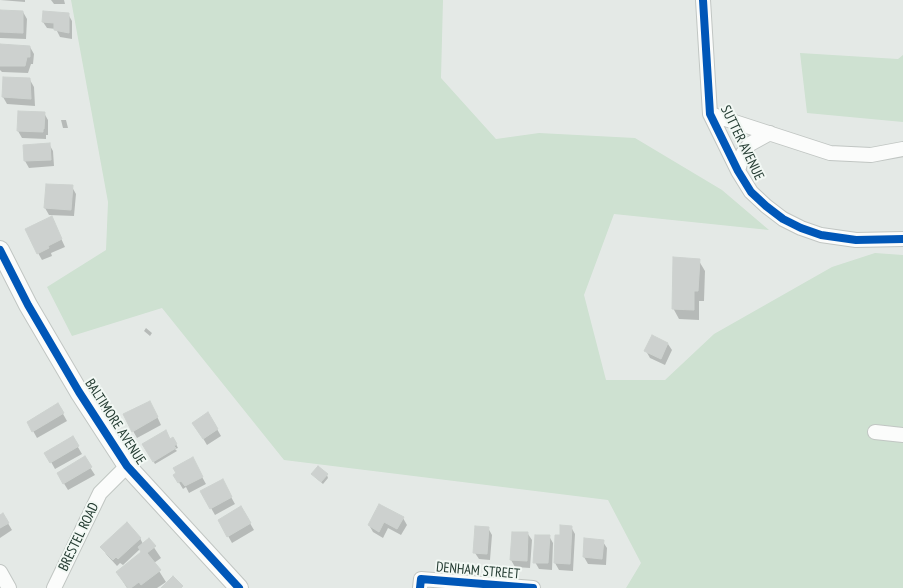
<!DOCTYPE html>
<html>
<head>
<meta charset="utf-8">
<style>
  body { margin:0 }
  canvas { display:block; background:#e4e9e6 }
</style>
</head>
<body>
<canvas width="903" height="588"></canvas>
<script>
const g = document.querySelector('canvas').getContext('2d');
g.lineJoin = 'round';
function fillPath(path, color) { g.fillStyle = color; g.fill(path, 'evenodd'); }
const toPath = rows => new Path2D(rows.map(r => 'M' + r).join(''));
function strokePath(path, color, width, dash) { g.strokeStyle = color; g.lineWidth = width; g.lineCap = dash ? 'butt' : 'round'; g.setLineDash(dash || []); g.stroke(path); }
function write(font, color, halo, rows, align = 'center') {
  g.font = font + ' "PT Sans Narrow",sans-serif'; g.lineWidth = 4; g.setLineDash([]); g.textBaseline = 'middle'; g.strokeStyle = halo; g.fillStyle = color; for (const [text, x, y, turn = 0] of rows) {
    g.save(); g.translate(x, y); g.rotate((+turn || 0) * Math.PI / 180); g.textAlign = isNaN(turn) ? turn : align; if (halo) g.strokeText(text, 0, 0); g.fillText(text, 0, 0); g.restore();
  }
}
fillPath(toPath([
  [71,0,443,0,441,78,496,139,539,133,635,138,722,190,769,230,614,214,584,295,606,380,665,380,714,334,832,267,875,253,903,255,903,588,626,588,641,563,608,500,284,460,162,308,72,336,47,287,106,250,108,202],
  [800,53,898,59,903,55,903,122,807,113]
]), '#cee1d1');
fillPath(toPath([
  [0,0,25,0,25,2],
  [51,0,64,0,65,4,54,4],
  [0,11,23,12,27,19,26,39,0,38],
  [68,14,72,21,72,39,60,37,56,29,47,28,43,22],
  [0,46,30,47,34,54,33,64,31,64,28,73,2,72,0,70],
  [4,78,30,80,34,87,35,106,7,104,3,97],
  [44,113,48,120,48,135,46,135,46,139,22,138,18,131],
  [61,120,66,120,68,128,63,128],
  [49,144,53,151,54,166,29,168,25,161],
  [72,187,76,194,74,216,49,215,45,208],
  [55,225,65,247,51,253,52,256,42,260,38,253],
  [699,261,705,271,704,301,699,301,699,320,679,319,673,308],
  [146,328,152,333,150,336,144,331],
  [668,344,672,350,665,365,650,358,646,351],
  [58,405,67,421,37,438,28,422],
  [154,410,161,425,137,438,124,415],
  [217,429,221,436,207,445,198,430],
  [72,437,82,454,55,469,46,453],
  [173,438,178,448,175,449,177,451,155,464,144,445,170,440],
  [84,458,95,475,68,490,58,474],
  [192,459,206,484,189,493,186,487,183,489,175,476],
  [327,475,328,478,323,484,315,477],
  [222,481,235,504,215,515,211,508],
  [380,506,403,518,407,525,401,535,388,528,383,538,373,532,369,525],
  [241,508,254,530,232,543,219,520],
  [3,515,12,530,0,538,0,516],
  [571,527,575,534,573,571,559,570,555,563,561,536],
  [488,528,492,535,490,560,479,559,475,553],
  [528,534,532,540,530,568,515,567,511,560],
  [549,536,553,543,552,570,539,569,535,562],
  [140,538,143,544,149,540,161,558,154,563,166,582,157,588,127,588,117,572,142,553,140,549,123,565,120,563,117,566,106,554,102,547],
  [603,542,607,548,606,565,588,564,584,557]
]), '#0003');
const building = toPath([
  [0,10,23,11,23,33,0,32,0,10],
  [43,11,69,13,69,33,54,30,54,23,42,22,43,11],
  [0,44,30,46,30,57,27,57,25,66,0,66,0,44],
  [3,77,30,78,31,99,2,97,3,77],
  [18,111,45,112,44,129,43,129,43,132,17,131,18,111],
  [50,143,51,160,24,161,23,145,50,143],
  [46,184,73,185,71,210,44,208,46,184],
  [52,216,62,239,48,246,49,248,37,254,25,229,52,216],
  [673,257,700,259,698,291,694,291,694,310,672,309,673,257],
  [652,335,668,343,661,359,644,351,652,335],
  [150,401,158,417,132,432,123,414,150,401],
  [58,403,64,413,32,432,27,422,58,403],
  [208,412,218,429,203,439,192,423,208,412],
  [166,430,170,439,173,437,177,444,174,446,176,448,153,462,142,444,166,430],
  [73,436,79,446,50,463,44,453,73,436],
  [85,456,92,467,63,484,57,473,85,456],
  [193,457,203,477,185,486,181,481,178,483,173,475,176,473,173,468,193,457],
  [318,466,328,474,321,482,311,474,318,466],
  [223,479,232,497,210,509,200,491,223,479],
  [379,504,404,517,397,529,384,522,379,532,368,525,379,504],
  [241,506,251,523,227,537,218,520,241,506],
  [3,513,9,523,0,528,0,515,3,513],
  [127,522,141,538,118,559,116,557,113,560,100,547,127,522],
  [560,525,572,526,570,564,554,563,555,535,560,535,560,525],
  [475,526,489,527,487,554,473,553,475,526],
  [512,532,528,532,527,561,510,560,512,532],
  [535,535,550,535,548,563,533,563,535,535],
  [149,538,156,546,147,553,161,570,141,585,139,582,131,588,128,588,116,572,141,552,138,547,149,538],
  [584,538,604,540,602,559,583,557,584,538],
  [173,576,183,586,181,588,161,588,173,576]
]);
fillPath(building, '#cdd1cf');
strokePath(building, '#cdd2cf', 1);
const minor = toPath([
  [703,0,710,114,738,171,751,192,766,206,783,219,801,228,821,235,856,240,903,239],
  [710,114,830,153,871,155,903,149],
  [738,171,743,153,750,144,770,133],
  [875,432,903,435],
  [0,572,9,588],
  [54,588,100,493,127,466],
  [420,588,421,579,533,588]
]);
const tertiary = toPath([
  [0,250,28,305,79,392,127,466,239,588]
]);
strokePath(minor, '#c1c6c3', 16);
strokePath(tertiary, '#c1c6c3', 20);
strokePath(minor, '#fbfcfb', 14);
strokePath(tertiary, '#fbfcfb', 18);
strokePath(toPath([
  [703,0,710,114,738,171,751,192,766,206,783,219,801,228,821,235,856,240,903,239],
  [0,250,28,305,79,392,127,466,239,588],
  [420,588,421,579,533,588]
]), '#0057b8', 8);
write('14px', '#233b31', '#f2f8f4', [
  ["SUTTER AVENUE",742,143,64],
  ["BALTIMORE AVENUE",115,422,57],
  ["BRESTEL ROAD",79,537,-64],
  ["DENHAM STREET",478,571,5]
]);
</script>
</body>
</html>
